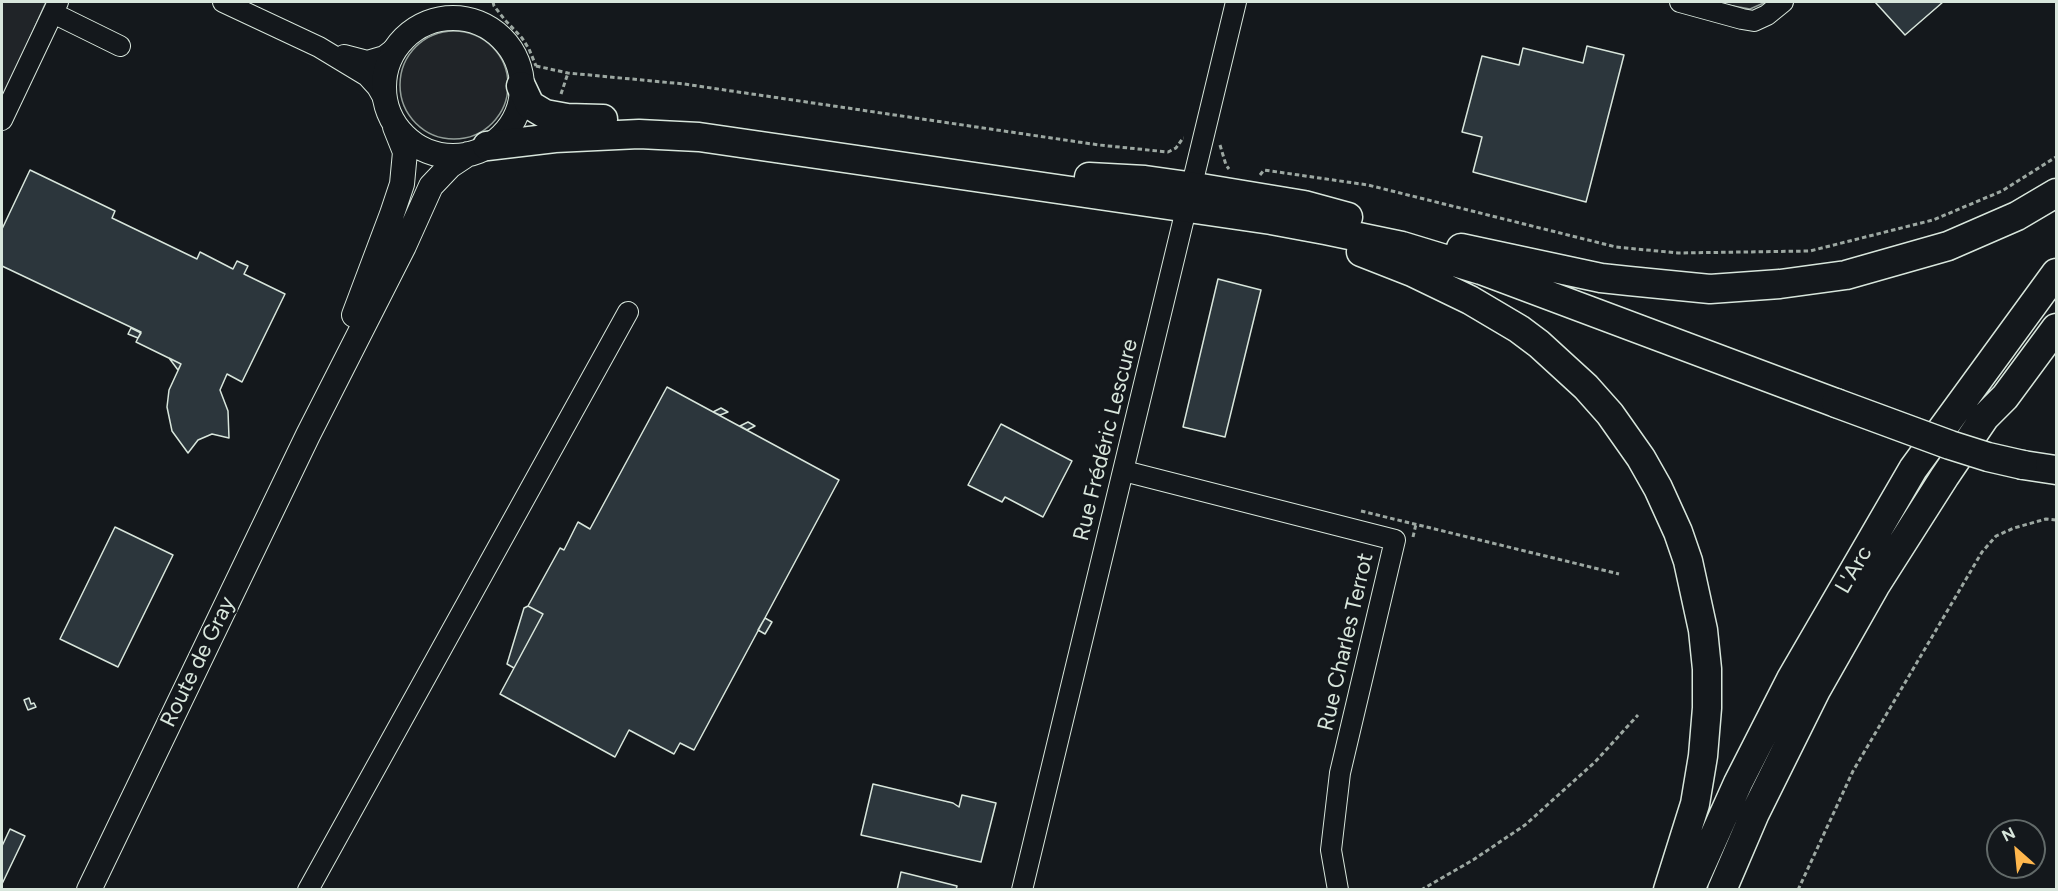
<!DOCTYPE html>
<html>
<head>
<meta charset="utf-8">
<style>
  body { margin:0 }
  #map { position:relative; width:2058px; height:891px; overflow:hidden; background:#14181c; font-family:Figtree,sans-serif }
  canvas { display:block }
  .frame { position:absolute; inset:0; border:3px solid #d8e6dc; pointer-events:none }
  .north { position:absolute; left:1986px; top:819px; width:60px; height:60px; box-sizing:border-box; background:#14181c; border:2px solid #626a69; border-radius:50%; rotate:333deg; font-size:16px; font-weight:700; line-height:24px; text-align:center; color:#d8e6dc }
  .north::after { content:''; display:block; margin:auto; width:21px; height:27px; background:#ffb74d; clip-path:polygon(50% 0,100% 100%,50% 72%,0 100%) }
</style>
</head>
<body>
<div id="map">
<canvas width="2058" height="891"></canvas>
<div class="frame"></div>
<div class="north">N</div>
</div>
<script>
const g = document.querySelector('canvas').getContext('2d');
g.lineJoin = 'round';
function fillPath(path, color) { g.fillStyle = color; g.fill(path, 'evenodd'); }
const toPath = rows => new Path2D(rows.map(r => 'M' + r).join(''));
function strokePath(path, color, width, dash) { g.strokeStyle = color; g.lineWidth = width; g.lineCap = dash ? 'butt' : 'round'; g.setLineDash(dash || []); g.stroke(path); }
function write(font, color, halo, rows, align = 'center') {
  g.font = font + ' Figtree,sans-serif'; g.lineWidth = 4.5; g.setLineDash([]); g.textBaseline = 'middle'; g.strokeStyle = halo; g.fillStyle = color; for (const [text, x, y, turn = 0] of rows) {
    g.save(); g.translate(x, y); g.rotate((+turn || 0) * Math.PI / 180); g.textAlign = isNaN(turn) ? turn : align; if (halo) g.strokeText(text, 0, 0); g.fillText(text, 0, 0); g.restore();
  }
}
const green = toPath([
  [2,2,46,2,2,100,2,2],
  [1711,2,1766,2,1750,9,1711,2],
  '400 85a54 54 0 1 1 108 0a54 54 0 1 1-108 0Z'
]);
fillPath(green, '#202428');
strokePath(green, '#939e99', 1.5);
const building = toPath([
  [1875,2,1943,2,1905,35,1875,2],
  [1587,46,1624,55,1586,202,1473,172,1482,137,1462,132,1482,56,1519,65,1523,48,1583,63,1587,46],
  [30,170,115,211,112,218,197,259,200,252,233,269,237,261,248,266,244,274,285,294,242,382,227,374,220,390,228,411,229,438,212,434,198,440,188,453,172,431,167,407,169,390,181,364,136,342,141,332,2,266,2,229,30,170],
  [1218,279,1261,290,1225,437,1183,427,1218,279],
  [131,328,141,333,138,338,128,334,131,328],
  [169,358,181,364,178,370,169,358],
  [667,387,839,480,694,750,680,743,674,754,629,730,615,757,500,694,543,614,528,606,560,548,564,550,578,522,590,529,667,387],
  [721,408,728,412,720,415,713,412,721,408],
  [748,422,755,426,747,430,740,426,748,422],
  [1001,424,1072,461,1043,517,1005,497,1002,502,968,485,1001,424],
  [115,527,173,555,118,667,60,639,115,527],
  [528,606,543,614,514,668,507,664,524,608,528,606],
  [765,618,772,622,765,634,758,630,765,618],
  [29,698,31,704,34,703,36,707,28,710,24,700,29,698],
  [873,784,953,803,959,807,962,795,996,803,981,862,861,835,873,784],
  [10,829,25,836,2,884,2,846,10,829],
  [901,872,957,886,956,890,897,890,901,872]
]);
fillPath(building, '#2c363c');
strokePath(building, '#d8e6dc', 1.5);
const minor = toPath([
  [223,2,319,47,367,76,377,87,385,101],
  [1680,2,1742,19,1754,21,1767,15,1783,2],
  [53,13,120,46],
  [344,55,367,61,384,56,396,47],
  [2,120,58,2],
  [1124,471,1395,540,1340,773,1331,850,1338,890],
  [308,890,628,312],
  [1022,890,1236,2]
]);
const major = toPath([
  '384 87a69 69 0 1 1 138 0a69 69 0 1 1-138 0Z',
  [354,315,392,214,402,184,405,152,395,127],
  [89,890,308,435,404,246,431,186,450,166,468,154]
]);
const highway = toPath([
  [521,86,530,105,545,114,567,118,603,119],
  [487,146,555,138,639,134,699,137,1271,220,1325,230,1402,246,1481,270,1836,403],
  [1089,177,1145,180,1195,187,1304,205,1348,217],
  [1461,248,1601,278,1629,281,1710,289,1780,284,1846,275,1948,246,2017,216,2056,193],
  [1361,252,1412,272,1470,300,1519,329,1539,344,1586,387,1610,414,1641,458,1658,488,1678,532,1688,561,1703,630,1707,669,1707,708,1703,756,1695,804,1668,890],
  [2023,465,2056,470],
  [1690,890,1738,783,1791,679,1913,469,2056,273],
  [1722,890,1755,813,1816,690,1875,586,1945,476,1985,417,2005,397,2056,328]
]);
strokePath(minor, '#d8e6dc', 22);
strokePath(major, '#d8e6dc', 26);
strokePath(highway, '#d8e6dc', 31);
strokePath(toPath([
  [493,2,494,6,505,20,522,38,529,49,536,66],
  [536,66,568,73,684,84,1099,145,1168,152,1176,148,1183,138,1184,138],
  [561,94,568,73],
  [1220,145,1226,165,1229,169],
  [1260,175,1264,170,1368,185,1616,247,1678,253,1810,251,1933,220,2002,191,2056,157],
  [1361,511,1619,574],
  [1413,537,1416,524],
  [1421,890,1473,860,1525,825,1595,762,1638,715],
  [1798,890,1853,771,1982,552,1996,536,2014,528,2046,519,2056,520]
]), '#9da8a2', 3, [4.5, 3]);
strokePath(minor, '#14181c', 20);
strokePath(major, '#14181c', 24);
strokePath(highway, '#14181c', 28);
const highwayBridge = toPath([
  [1836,403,1950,445,1988,457,2023,465]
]);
strokePath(highwayBridge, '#d8e6dc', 31, []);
strokePath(highwayBridge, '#14181c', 28);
write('22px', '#d8e6dc', '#14181c', [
  ["Rue Frédéric Lescure",1106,440,-76],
  ["L'Arc",1854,570,-60],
  ["Rue Charles Terrot",1346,642,-77],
  ["Route de Gray",198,662,-64]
]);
</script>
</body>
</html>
